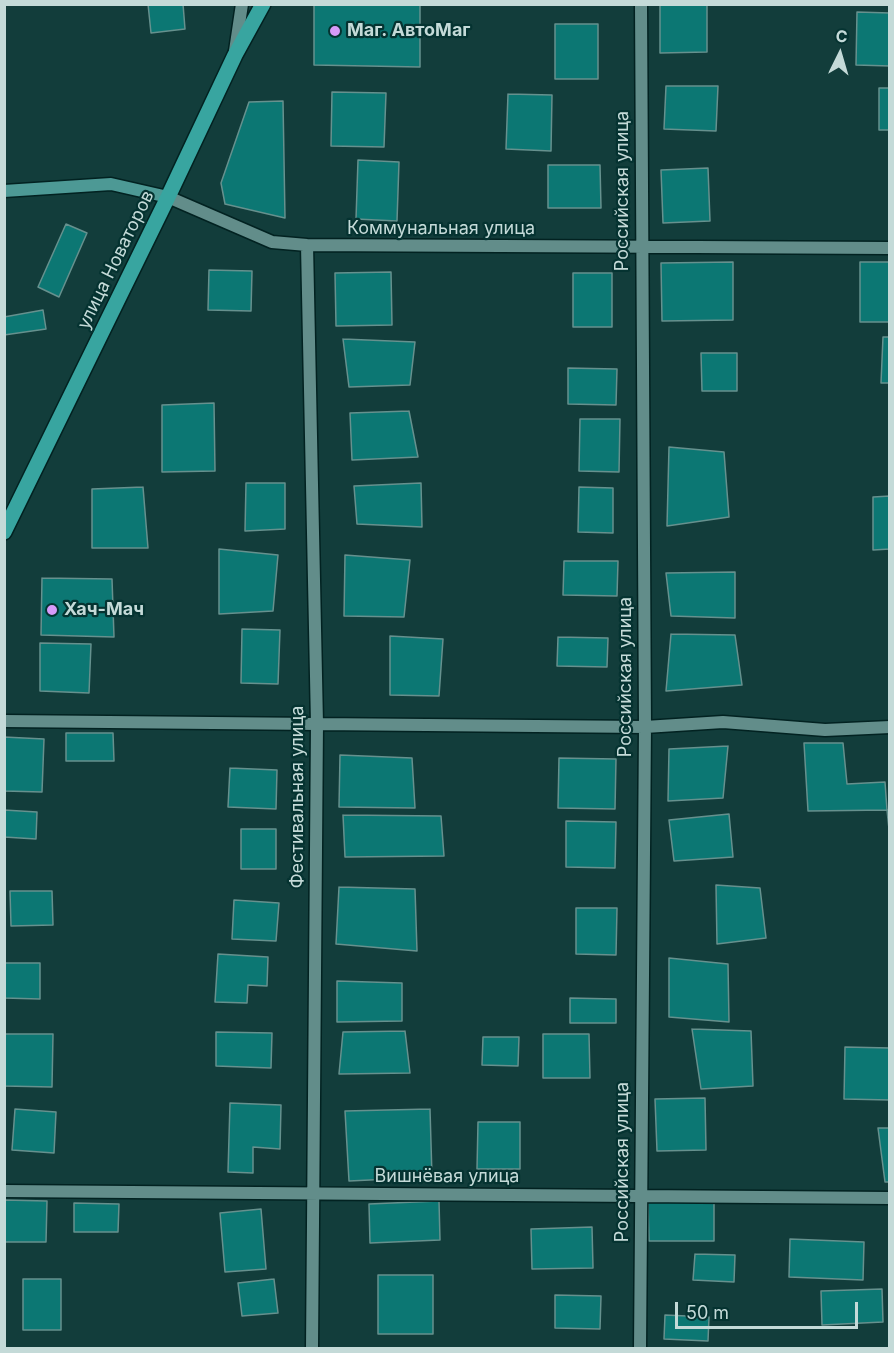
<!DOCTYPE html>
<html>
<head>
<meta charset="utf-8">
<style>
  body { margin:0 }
  #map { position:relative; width:894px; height:1353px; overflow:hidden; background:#123d3b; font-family:Inter,sans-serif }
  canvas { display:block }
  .frame { position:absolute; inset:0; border:6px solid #c4dad8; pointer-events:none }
  .north { position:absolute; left:810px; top:24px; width:60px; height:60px; -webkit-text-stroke:4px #053331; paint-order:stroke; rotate:5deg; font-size:16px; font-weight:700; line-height:24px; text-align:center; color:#c4dad8 }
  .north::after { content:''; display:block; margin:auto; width:21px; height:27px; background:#c4dad8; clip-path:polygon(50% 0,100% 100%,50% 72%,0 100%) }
  .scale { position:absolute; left:675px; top:1302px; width:183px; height:27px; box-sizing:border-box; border:3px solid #c4dad8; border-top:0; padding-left:8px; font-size:18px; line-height:21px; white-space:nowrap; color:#c4dad8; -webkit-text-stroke:4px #053331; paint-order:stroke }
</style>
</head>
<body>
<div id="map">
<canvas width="894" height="1353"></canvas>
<div class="frame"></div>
<div class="north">С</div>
<div class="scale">50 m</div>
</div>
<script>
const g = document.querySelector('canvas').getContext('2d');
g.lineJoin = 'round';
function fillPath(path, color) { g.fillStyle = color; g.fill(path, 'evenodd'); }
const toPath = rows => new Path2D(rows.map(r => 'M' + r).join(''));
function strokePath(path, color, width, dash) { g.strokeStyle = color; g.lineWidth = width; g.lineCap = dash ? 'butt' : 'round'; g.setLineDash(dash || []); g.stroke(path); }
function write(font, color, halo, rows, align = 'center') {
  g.font = font + ' Inter,sans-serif'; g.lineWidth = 4.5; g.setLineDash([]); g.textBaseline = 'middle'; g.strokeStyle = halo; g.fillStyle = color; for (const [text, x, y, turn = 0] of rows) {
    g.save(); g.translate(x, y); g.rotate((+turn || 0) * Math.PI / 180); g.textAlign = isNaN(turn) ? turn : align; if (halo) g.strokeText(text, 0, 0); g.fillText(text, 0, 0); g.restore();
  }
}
const building = toPath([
  [148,4,183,4,185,29,151,33,148,4],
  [314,4,420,4,420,67,314,65,314,4],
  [660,4,707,4,707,52,660,53,660,4],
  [857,12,890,13,890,66,856,65,857,12],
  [555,24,598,24,598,79,555,79,555,24],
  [666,86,718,86,716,131,664,129,666,86],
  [879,88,890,88,890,130,879,130,879,88],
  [332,92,386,93,384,147,331,146,332,92],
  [508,94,552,95,551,151,506,149,508,94],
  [283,101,285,218,225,204,221,183,249,102,283,101],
  [358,160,399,162,397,221,356,219,358,160],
  [548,165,600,165,601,208,548,208,548,165],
  [708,168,710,221,663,223,661,170,708,168],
  [66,224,87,233,59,297,38,287,66,224],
  [733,262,733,320,662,321,661,263,733,262],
  [860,262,890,262,890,322,860,322,860,262],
  [209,270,252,271,251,311,208,310,209,270],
  [391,272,392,325,336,326,335,273,391,272],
  [573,273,612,273,612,327,573,327,573,273],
  [43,310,46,329,4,335,4,317,43,310],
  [883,337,890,337,890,383,881,383,883,337],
  [343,339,415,342,410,385,349,387,343,339],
  [701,353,737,353,737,391,702,391,701,353],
  [568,368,617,369,616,405,568,404,568,368],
  [214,403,215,471,162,472,162,405,214,403],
  [409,411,418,457,352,460,350,413,409,411],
  [580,419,620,419,619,472,579,471,580,419],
  [669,447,724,452,729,517,667,526,669,447],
  [246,483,285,483,285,529,245,531,246,483],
  [421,483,422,527,357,524,354,486,421,483],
  [143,487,148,548,92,548,92,489,143,487],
  [579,487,613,488,613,533,578,532,579,487],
  [890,496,890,549,873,550,873,497,890,496],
  [219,549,278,555,273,611,219,614,219,549],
  [345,555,410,560,404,617,344,616,345,555],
  [564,561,618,561,617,596,563,595,564,561],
  [735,572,735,618,671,616,666,573,735,572],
  [42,578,112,579,114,637,41,635,42,578],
  [242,629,280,630,278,684,241,683,242,629],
  [671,634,735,635,742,685,666,691,671,634],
  [390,636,443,639,439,696,390,695,390,636],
  [558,637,608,638,607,667,557,666,558,637],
  [40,643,91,644,89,693,40,691,40,643],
  [66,733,113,733,114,761,66,761,66,733],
  [4,737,44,739,42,792,4,791,4,737],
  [804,743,843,743,847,784,885,782,887,810,808,811,804,743],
  [728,746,723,798,668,801,669,749,728,746],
  [340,755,412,758,415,808,339,807,340,755],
  [559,758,616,759,615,809,558,808,559,758],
  [230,768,277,770,276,809,228,807,230,768],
  [4,810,37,812,36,839,4,837,4,810],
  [887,810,890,810,890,839,887,810],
  [729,814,733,857,674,861,669,820,729,814],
  [343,815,441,816,444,856,345,857,343,815],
  [566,821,616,822,615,868,566,867,566,821],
  [241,829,276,829,276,869,241,869,241,829],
  [716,885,760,888,766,938,717,944,716,885],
  [339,887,415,889,417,951,336,944,339,887],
  [10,891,52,891,53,925,11,926,10,891],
  [234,900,279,903,276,941,232,939,234,900],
  [576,908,617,908,616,955,576,954,576,908],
  [218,954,268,957,267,986,248,985,247,1003,215,1002,218,954],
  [669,958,728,964,729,1022,669,1017,669,958],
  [4,963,40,963,40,999,4,998,4,963],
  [337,981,402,983,402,1021,337,1022,337,981],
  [570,998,616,999,616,1023,570,1023,570,998],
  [692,1029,751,1031,753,1086,701,1089,692,1029],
  [405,1031,410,1073,339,1074,343,1032,405,1031],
  [216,1032,272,1033,271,1068,216,1066,216,1032],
  [4,1034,53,1034,52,1087,4,1086,4,1034],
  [543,1034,589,1034,590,1078,543,1078,543,1034],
  [483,1037,519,1037,518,1066,482,1065,483,1037],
  [845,1047,890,1048,890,1100,844,1099,845,1047],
  [705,1098,706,1150,657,1151,655,1099,705,1098],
  [230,1103,281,1105,280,1149,253,1147,253,1173,228,1172,230,1103],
  [15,1109,56,1112,54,1153,12,1150,15,1109],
  [430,1109,432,1177,349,1181,345,1111,430,1109],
  [478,1122,520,1122,520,1169,477,1169,478,1122],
  [878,1128,890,1128,890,1182,885,1182,878,1128],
  [4,1200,47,1201,46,1242,4,1242,4,1200],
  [439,1201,440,1240,370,1243,369,1204,439,1201],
  [648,1202,714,1202,714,1241,649,1241,648,1202],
  [74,1203,119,1204,118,1232,74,1232,74,1203],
  [261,1209,266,1269,225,1272,220,1213,261,1209],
  [592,1227,593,1268,532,1269,531,1229,592,1227],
  [790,1239,864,1242,863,1280,789,1277,790,1239],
  [695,1254,735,1255,734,1282,693,1280,695,1254],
  [378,1275,433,1275,433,1334,378,1334,378,1275],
  [23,1279,61,1279,61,1330,23,1330,23,1279],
  [274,1279,278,1313,242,1316,238,1283,274,1279],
  [882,1289,883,1322,822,1325,821,1291,882,1289],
  [555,1295,601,1296,600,1329,555,1328,555,1295],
  [665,1315,709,1317,708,1341,664,1339,665,1315]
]);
fillPath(building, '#0c7773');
strokePath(building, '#66918e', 1.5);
const service = toPath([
  [235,51,242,4],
  [4,721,317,724]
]);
const minor = toPath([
  [168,197,272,242,307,245,890,248],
  [307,245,317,724,312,1348],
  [317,724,645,727,723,722,825,730,890,727],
  [4,1191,890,1198],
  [640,1348,645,727,641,4]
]);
const secondary = toPath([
  [4,191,111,184,168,197]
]);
const primary = toPath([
  [4,532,168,197,235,55,263,4]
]);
strokePath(service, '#022221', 15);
strokePath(minor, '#022221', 15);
strokePath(secondary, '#022221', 15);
strokePath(primary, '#022221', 18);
strokePath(service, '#628d8a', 12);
strokePath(minor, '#628d8a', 12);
strokePath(secondary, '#4d9995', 12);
strokePath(primary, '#38a5a0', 15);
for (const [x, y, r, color] of [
  [335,31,6,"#d79bf9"],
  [52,610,6,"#d79bf9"]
]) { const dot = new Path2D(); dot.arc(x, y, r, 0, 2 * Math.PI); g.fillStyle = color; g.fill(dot); strokePath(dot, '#053331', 2); }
write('bold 18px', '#c4dad8', '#053331', [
  ["Маг. АвтоМаг",347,31],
  ["Хач-Мач",64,610]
], 'left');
write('18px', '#c4dad8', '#053331', [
  ["Российская улица",623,191,-90],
  ["Коммунальная улица",441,229],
  ["улица Новаторов",116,260,-64],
  ["Российская улица",626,677,-90],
  ["Фестивальная улица",298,797,-90],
  ["Российская улица",623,1162,-90],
  ["Вишнёвая улица",447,1177]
]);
</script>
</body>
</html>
